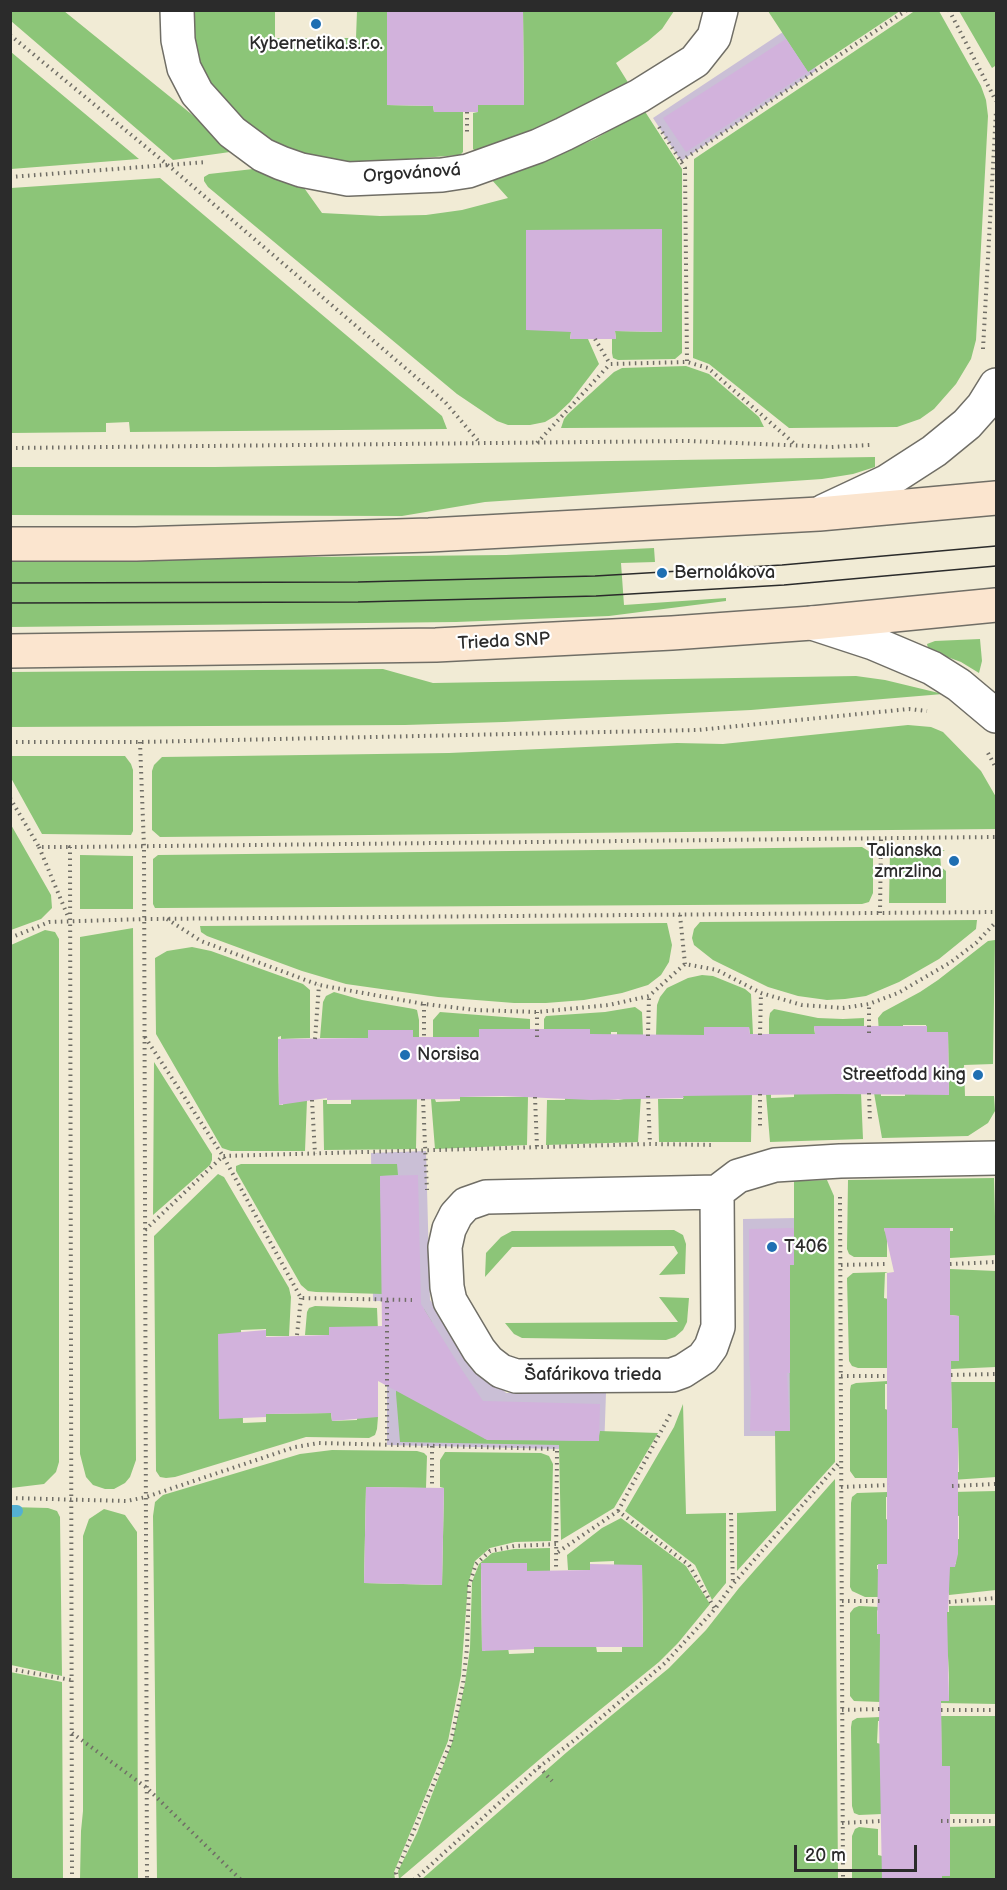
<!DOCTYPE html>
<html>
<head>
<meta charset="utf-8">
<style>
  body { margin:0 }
  #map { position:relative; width:1007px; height:1890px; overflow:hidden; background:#f1ebd5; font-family:"Balsamiq Sans",sans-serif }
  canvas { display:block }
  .frame { position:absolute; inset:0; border:12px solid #2b2b2b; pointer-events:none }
  .scale { position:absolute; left:794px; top:1845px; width:123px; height:27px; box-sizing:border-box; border:3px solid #2b2b2b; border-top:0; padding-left:8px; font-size:18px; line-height:21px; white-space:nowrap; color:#2b2b2b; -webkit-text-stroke:4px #fff; paint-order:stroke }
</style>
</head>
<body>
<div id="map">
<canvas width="1007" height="1890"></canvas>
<div class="frame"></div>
<div class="scale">20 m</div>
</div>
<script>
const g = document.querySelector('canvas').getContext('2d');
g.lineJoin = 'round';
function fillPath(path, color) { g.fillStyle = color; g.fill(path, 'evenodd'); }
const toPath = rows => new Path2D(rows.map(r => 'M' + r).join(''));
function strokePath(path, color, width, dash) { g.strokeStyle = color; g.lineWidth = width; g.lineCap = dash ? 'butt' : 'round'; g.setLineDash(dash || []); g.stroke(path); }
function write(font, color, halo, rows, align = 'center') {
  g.font = font + ' "Balsamiq Sans",sans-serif'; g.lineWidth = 4.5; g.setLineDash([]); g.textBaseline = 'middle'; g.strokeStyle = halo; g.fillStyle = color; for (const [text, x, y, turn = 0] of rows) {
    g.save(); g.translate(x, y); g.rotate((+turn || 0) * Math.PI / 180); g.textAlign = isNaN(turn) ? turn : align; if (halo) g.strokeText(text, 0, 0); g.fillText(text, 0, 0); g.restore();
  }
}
fillPath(toPath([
  [789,28,817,70,681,161,653,118],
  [426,1151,430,1300,506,1393,606,1393,604,1450,387,1445,387,1301,373,1301,371,1153],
  [797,1218,798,1436,744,1436,743,1219]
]), '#cabfd6');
fillPath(toPath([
  [916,10,939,11,981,86,986,100,988,116,976,340,971,359,956,384,934,409,920,419,897,427,789,428,709,364,693,358,694,159],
  [11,11,64,11,237,151,173,160,11,21],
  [192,11,275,11,275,38,356,38,357,11,387,11,387,105,433,106,434,112,463,112,463,152,460,155,357,163,323,160,298,153,268,138,244,121,221,99,209,81,199,61,192,34],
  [523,11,674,11,662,29,648,41,616,63,629,84,532,135,482,153,475,151,473,149,473,113,478,112,478,105,524,105],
  [768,11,900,11,808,72],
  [959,11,996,11,995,66,992,68],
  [11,52,139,159,11,169],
  [644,110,682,169,682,353,675,359,618,360,613,358,612,353,612,339,616,339,615,331,662,332,662,229,571,332,570,339,588,339,599,364,570,402,555,416,545,422,530,425,508,425,497,421,457,394,208,187,204,181,204,177,209,174,262,168,302,185,322,213,380,216,426,215,462,210,508,198,491,179,531,167,560,154,595,139],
  [160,178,442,416,447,429,130,432,129,422,106,423,106,432,11,433,11,188],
  [686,366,709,374,759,417,764,427,561,428,564,419,568,414,614,372,622,368],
  [875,457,875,467,853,474,822,479,485,502,402,516,11,515,11,467,215,467],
  [654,548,655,562,621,563,624,605,726,598,726,601,609,616,456,622,11,627,10,560,506,555],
  [980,639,982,661,979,673,961,662,931,651,928,648,927,644,935,641],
  [383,669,433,683,856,676,885,680,943,694,751,710,504,722,405,725,11,727,10,672],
  [908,725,931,727,943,732,981,771,996,797,996,829,160,837,152,830,152,771,154,765,162,757,449,753,677,743,723,744],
  [10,756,125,756,131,764,133,770,133,831,131,835,42,834,11,778],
  [10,823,51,895,52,908,41,919,11,930],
  [862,847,870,852,873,857,873,893,869,902,862,904,159,908,155,908,153,904,153,859,158,855],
  [945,850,940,853,941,867,946,871,946,903,889,903,890,851],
  [80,855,133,856,133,909,80,909],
  [977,920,976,929,939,959,899,982,866,996,845,999,827,1000,798,996,768,987,713,960,694,945,692,938,694,929,700,922],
  [667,923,672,945,669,962,661,975,648,985,622,993,584,1000,546,1003,514,1003,438,997,346,984,302,971,207,936,201,932,200,926],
  [133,928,136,1460,130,1477,125,1483,114,1489,105,1489,93,1485,86,1477,80,1454,80,937],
  [45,930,55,932,59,939,59,1462,56,1472,44,1484,11,1488,11,945],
  [995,940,993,1064,964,1065,965,1096,994,1096,995,1111,988,1123,968,1136,882,1138,874,1093,881,1093,881,1096,905,1096,905,1091,945,1091,945,1095,949,1095,948,1032,927,1032,926,1025,903,1025,903,1033,879,1033,878,1018,883,1012,920,992,938,980,988,941],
  [192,947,211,951,303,984,310,990,310,1038,281,1039,281,1036,278,1037,279,1105,283,1105,283,1100,307,1100,305,1151,231,1151,222,1148,156,1034,155,958,167,951],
  [702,975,713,976,745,989,751,994,753,1034,750,1034,749,1027,704,1027,704,1035,656,1036,657,1005,660,997,667,988,688,978],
  [334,992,362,1000,414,1009,417,1010,419,1020,419,1037,413,1037,412,1030,368,1030,368,1038,320,1038,323,1002,326,996],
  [635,1007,642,1012,643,1035,617,1035,617,1032,611,1032,611,1036,590,1037,589,1029,568,1029,544,1037,544,1019,546,1016,605,1012],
  [774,1009,818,1018,843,1019,864,1018,864,1033,814,1027,815,1034,769,1034,769,1019,770,1013],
  [440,1012,530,1019,530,1037,524,1029,479,1029,479,1037,433,1037,433,1020],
  [154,1062,212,1154,212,1160,210,1165,153,1215],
  [794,1093,861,1093,863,1139,770,1142,766,1094,771,1094,771,1098,794,1097],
  [752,1094,751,1142,659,1142,658,1099,683,1099,683,1095],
  [565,1096,618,1100,641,1096,638,1142,546,1145,547,1100,565,1100],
  [460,1097,528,1097,527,1145,435,1149,431,1099,435,1099,436,1102,460,1101],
  [351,1099,417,1099,416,1149,324,1150,323,1100,327,1100,327,1104,351,1104],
  [241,1164,397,1164,398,1175,380,1176,383,1294,316,1292,308,1291,301,1285,236,1171,236,1166],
  [218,1174,224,1177,289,1288,291,1297,289,1336,266,1336,266,1329,241,1330,243,1423,266,1422,266,1414,331,1413,332,1421,357,1420,357,1413,378,1417,377,1429,375,1435,369,1438,306,1437,175,1477,166,1478,160,1477,156,1471,154,1236],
  [994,1178,996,1255,950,1258,949,1231,953,1231,953,1228,884,1228,885,1232,887,1232,887,1257,854,1257,849,1254,847,1249,848,1180],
  [827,1180,834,1196,835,1462,737,1571,737,1513,776,1511,775,1431,790,1431,789,1265,794,1265,794,1181],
  [674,1230,683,1235,686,1244,685,1274,659,1275,678,1253,674,1246,512,1247,485,1277,486,1253,501,1237,512,1231],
  [950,1269,996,1271,996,1367,951,1369,951,1361,959,1361,959,1316,950,1315],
  [888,1272,885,1273,884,1298,888,1299,888,1368,858,1368,852,1366,849,1361,847,1278,853,1273],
  [659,1297,689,1298,687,1322,683,1330,675,1337,666,1340,522,1338,514,1334,505,1323,678,1322],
  [315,1306,377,1308,378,1331,355,1327,329,1327,329,1335,305,1335,307,1312,309,1308],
  [412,1309,424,1309,432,1322,400,1341,485,1439,598,1441,600,1431,658,1433,614,1508,561,1540,559,1445,400,1442,396,1394,397,1321],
  [888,1381,888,1384,885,1384,885,1409,888,1410,888,1478,855,1478,850,1471,850,1390,851,1385,856,1383],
  [951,1382,996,1382,996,1477,952,1480,953,1472,959,1472,958,1428,952,1428],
  [683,1404,686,1514,726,1513,726,1583,712,1600,695,1565,625,1511,674,1427],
  [332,1450,417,1451,424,1453,427,1456,426,1488,366,1487,364,1583,442,1585,444,1488,440,1487,440,1460,445,1452,541,1453,549,1456,553,1464,551,1541,515,1542,490,1548,475,1561,468,1584,461,1675,448,1741,394,1872,395,1879,157,1879,153,1516,155,1502,163,1495,300,1454],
  [835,1479,838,1879,422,1879,567,1752,669,1668,706,1630,739,1588],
  [996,1491,996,1590,949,1595,943,1564,956,1564,952,1540,959,1539,959,1516,953,1515,952,1492],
  [888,1492,889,1497,886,1497,886,1519,888,1520,889,1562,887,1562,887,1564,877,1565,877,1569,880,1569,880,1597,865,1597,852,1591,850,1587,851,1503,852,1497,857,1493],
  [11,1507,48,1508,57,1511,60,1517,62,1676,11,1665],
  [104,1509,125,1515,137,1532,138,1879,80,1879,81,1831,83,1811,83,1536,89,1519],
  [621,1518,686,1566,710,1604,678,1643,659,1662,553,1748,399,1879,398,1871,417,1833,452,1743,465,1683,470,1648,472,1582,479,1564,492,1553,514,1549,550,1548,550,1571,527,1571,526,1563,502,1563,501,1572,481,1569,482,1651,485,1651,486,1648,508,1648,509,1654,534,1653,534,1647,596,1646,597,1652,622,1652,622,1645,639,1644,639,1647,643,1647,642,1565,614,1569,614,1561,590,1562,590,1570,568,1570,567,1555,602,1528],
  [996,1605,996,1704,941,1703,941,1701,949,1701,949,1677,948,1656,940,1656,941,1612,949,1612,949,1606],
  [859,1606,880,1607,877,1611,877,1634,880,1634,881,1702,854,1701,850,1696,850,1613,854,1608],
  [10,1672,62,1682,63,1879,11,1879],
  [941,1716,996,1716,996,1814,942,1814],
  [881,1717,881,1721,878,1721,877,1743,881,1744,882,1814,859,1815,854,1813,852,1806,851,1727,852,1721,857,1718],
  [996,1826,996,1879,942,1879,942,1876,950,1876,950,1853,942,1827],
  [859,1827,878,1829,878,1855,882,1856,882,1879,852,1880,852,1836,855,1829]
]), '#8cc578');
strokePath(toPath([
  [10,1511,17,1511]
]), '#54b0d2', 12);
fillPath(toPath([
  [387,10,523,10,524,105,478,105,478,112,434,112,433,106,387,105],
  [786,39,808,72,686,152,663,118],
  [662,229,662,332,615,331,616,339,570,339,571,332,526,330,526,230],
  [814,1026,927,1026,927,1032,948,1032,949,1095,837,1094,683,1096,684,1098,591,1100,502,1096,460,1097,460,1099,327,1100,327,1098,279,1105,278,1039,368,1038,368,1030,413,1030,413,1037,479,1037,479,1029,590,1029,590,1034,704,1035,704,1027,749,1027,750,1034,815,1034],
  [418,1175,421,1304,462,1370,483,1401,600,1404,599,1441,487,1440,378,1381,378,1417,332,1421,331,1413,266,1414,266,1417,219,1419,218,1334,266,1330,266,1337,329,1335,329,1327,382,1326,380,1176],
  [794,1228,794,1265,790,1265,790,1373,787,1373,790,1431,750,1431,751,1393,749,1355,749,1229],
  [884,1228,950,1228,950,1315,959,1316,959,1361,951,1361,952,1428,958,1428,958,1554,955,1567,950,1567,948,1612,947,1612,949,1701,941,1701,942,1766,950,1766,950,1876,942,1876,942,1880,882,1880,879,1721,880,1634,877,1634,878,1564,887,1564,887,1273,894,1272],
  [366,1487,444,1488,442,1585,364,1583],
  [481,1563,527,1563,527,1571,590,1570,590,1564,642,1565,643,1647,534,1647,534,1649,482,1651]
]), '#d2b2dc');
const street = toPath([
  [177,10,178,40,184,68,197,93,232,132,263,155,281,163,301,170,348,179,442,175,468,171,538,146,564,134,639,96,695,61,714,37,721,10],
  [824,511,886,482,934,451,967,424,983,406,996,385],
  [812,623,873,643,932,668,959,685,996,716],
  [717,1192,718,1327,711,1347,703,1358,683,1371,672,1375,516,1376,501,1371,488,1361,479,1350,450,1301,447,1287,445,1247,449,1229,456,1215,466,1204,486,1197,717,1192,738,1176,775,1165,840,1161,996,1158]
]);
const secondary = toPath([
  [10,544,136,544,429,535,819,514,996,498],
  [10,651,436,645,672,633,812,623,996,605]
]);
strokePath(street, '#706e66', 36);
strokePath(secondary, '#706e66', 36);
strokePath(toPath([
  [949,10,996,101],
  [10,35,169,166,445,402,480,443],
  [467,112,467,133],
  [659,127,685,168,687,362],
  [681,161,907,10],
  [10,177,207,162],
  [595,339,610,364,687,362,708,368,796,445],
  [983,349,996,111],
  [537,443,610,364],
  [10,448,687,441,831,447,870,445],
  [10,742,140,742,698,730,909,709,927,711],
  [140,742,144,847,147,1880],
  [988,753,996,768],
  [10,798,39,847,70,847],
  [39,847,69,919],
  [880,913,881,837],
  [680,915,685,964],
  [167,919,201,941,319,985,424,1004,476,1010,537,1012,609,1005,649,996,685,964,717,970,761,993,802,1005,843,1008,869,1004,898,993,951,962,976,943,996,922],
  [10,938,49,922,145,919,996,912],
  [424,1004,424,1037],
  [869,1033,869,1004],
  [760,1035,761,993],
  [648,1036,649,996],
  [145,1037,223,1156,301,1298,412,1300],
  [537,1037,537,1012],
  [315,1039,319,985],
  [869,1093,870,1122],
  [760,1094,760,1129],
  [648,1096,650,1144],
  [535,1097,537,1147],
  [423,1099,427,1190],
  [312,1100,315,1154],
  [840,1197,843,1880],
  [145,1230,223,1156,650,1144,714,1145],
  [950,1264,996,1262],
  [841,1265,887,1264],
  [387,1301,387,1445],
  [297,1335,301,1298],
  [951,1375,996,1374],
  [841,1376,888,1376],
  [432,1446,432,1488],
  [952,1486,996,1484],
  [841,1487,889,1485],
  [10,1498,127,1501,146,1497,295,1447,319,1443,557,1449,556,1571],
  [618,1511,672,1411],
  [731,1513,733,1584],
  [558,1552,618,1511,689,1565,715,1609],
  [842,1601,880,1601],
  [949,1602,996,1598],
  [10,1669,71,1680],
  [842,1710,880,1709],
  [941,1710,996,1710],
  [72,1733,147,1788,241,1880],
  [539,1767,552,1781],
  [941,1821,996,1821],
  [842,1823,881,1821],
  [72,1880,70,847,996,837],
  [398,1880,396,1873,451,1742,463,1684,467,1648,469,1586,476,1564,490,1551,514,1546,557,1544],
  [414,1880,539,1767,576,1739,665,1663,715,1609,733,1584,841,1461]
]), '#706e66', 4, [1.5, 4.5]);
strokePath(street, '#fff', 33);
strokePath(secondary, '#fbe5cf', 33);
strokePath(toPath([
  [10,583,358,582,595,576,782,565,996,546],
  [10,603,358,602,596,596,784,585,996,566]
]), '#2b2b2b', 1.5);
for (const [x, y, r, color] of [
  [316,24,6,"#1f6fb2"],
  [662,573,6,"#1f6fb2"],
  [954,861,6,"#1f6fb2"],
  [405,1055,6,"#1f6fb2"],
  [978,1075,6,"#1f6fb2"],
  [772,1247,6,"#1f6fb2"]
]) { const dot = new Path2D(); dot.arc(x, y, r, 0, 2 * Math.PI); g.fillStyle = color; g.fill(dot); strokePath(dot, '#fff', 2); }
write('18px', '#2b2b2b', '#fff', [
  ["Kybernetika.s.r.o.",316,44,"center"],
  ["Bernolákova",674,573],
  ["Talianska",942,851,"right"],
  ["zmrzlina",942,872,"right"],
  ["Norsisa",417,1055],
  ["Streetfodd king",966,1075,"right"],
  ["T406",784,1247]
], 'left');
write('18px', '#2b2b2b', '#fff', [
  ["Orgovánová",412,174,-4],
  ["Trieda SNP",504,642,-3],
  ["Šafárikova trieda",593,1375]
]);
</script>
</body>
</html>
